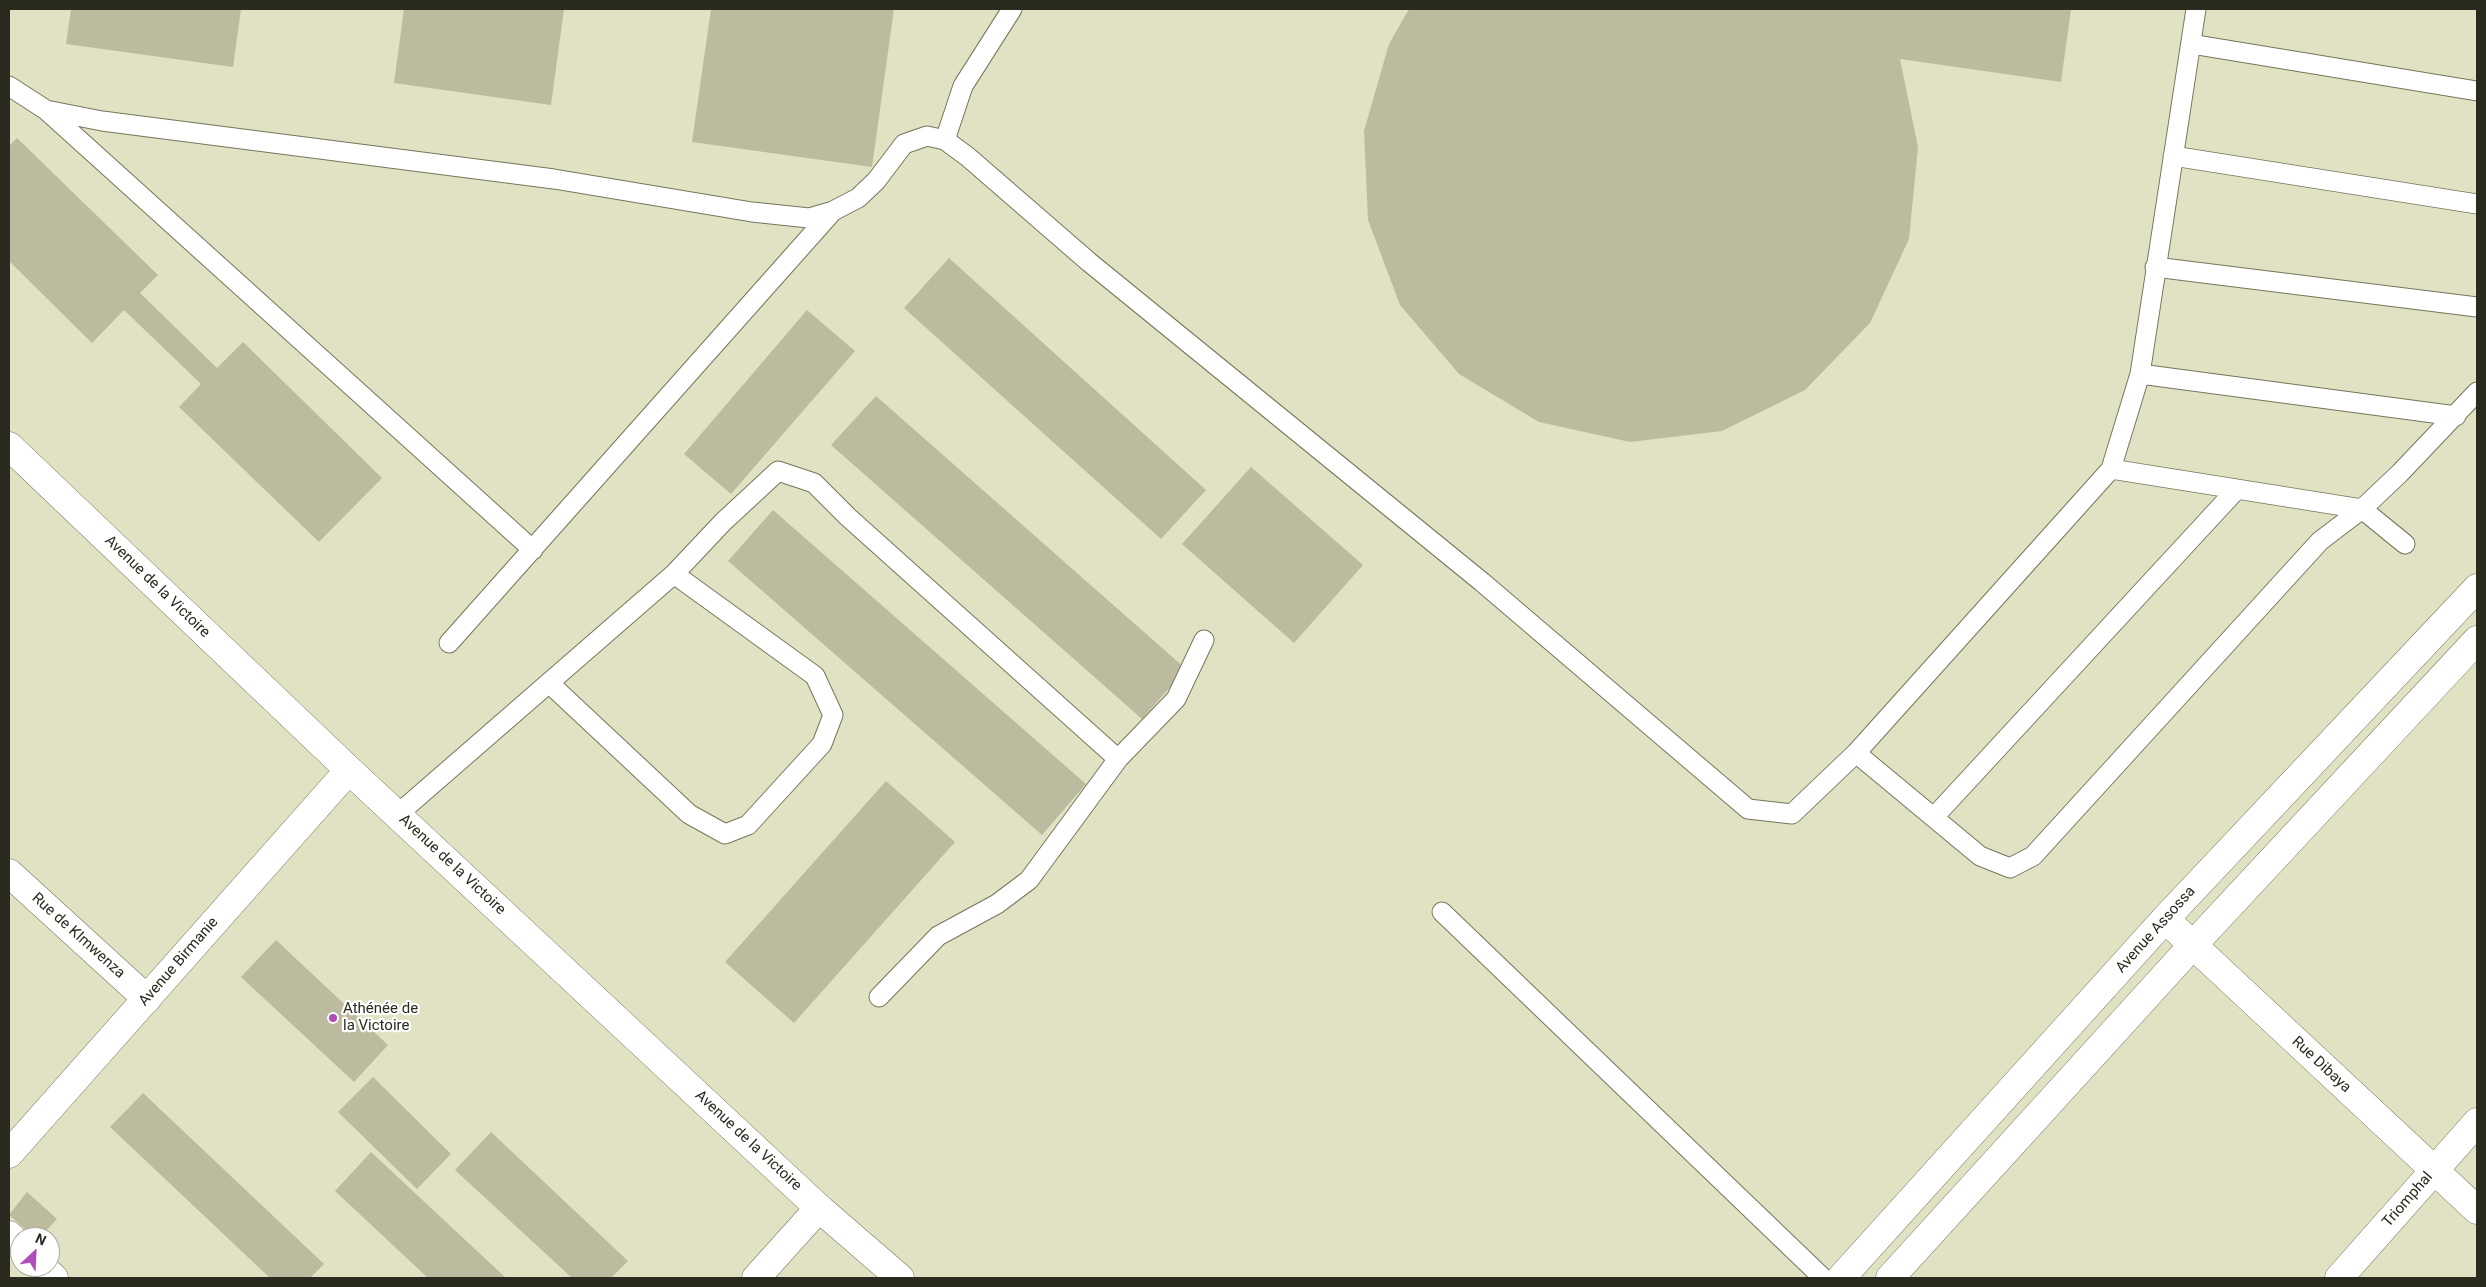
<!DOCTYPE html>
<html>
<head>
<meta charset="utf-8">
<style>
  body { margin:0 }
  #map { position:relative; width:2486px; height:1287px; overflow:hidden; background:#e1e1c4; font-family:Roboto,sans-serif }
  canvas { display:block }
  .frame { position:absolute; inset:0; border:10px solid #2a2a1f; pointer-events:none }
  .north { position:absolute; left:10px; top:1227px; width:50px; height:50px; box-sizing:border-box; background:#fff; border:1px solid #aaaaa5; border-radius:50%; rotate:25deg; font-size:14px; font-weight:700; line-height:20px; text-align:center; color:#2a2a1f }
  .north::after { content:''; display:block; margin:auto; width:18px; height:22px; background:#ad4db5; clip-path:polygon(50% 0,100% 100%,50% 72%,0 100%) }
</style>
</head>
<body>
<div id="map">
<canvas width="2486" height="1287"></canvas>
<div class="frame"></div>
<div class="north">N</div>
</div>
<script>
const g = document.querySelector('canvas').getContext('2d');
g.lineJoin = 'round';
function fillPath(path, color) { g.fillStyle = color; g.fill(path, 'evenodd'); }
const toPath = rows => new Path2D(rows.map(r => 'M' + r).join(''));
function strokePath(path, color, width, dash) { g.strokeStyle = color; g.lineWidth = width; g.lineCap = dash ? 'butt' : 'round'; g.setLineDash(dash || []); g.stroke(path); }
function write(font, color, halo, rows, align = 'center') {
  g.font = font + ' Roboto,sans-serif'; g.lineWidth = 4.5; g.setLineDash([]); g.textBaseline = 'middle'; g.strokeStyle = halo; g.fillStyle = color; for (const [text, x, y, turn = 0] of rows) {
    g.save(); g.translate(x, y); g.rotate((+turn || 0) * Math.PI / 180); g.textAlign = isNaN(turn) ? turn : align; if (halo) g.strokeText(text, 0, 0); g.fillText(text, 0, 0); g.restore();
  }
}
fillPath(toPath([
  [71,9,241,9,233,67,66,44],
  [404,9,564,9,551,105,394,83],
  [711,9,894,9,872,167,692,142],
  [1409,9,2071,9,2061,82,1900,59,1918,147,1909,239,1870,323,1805,390,1722,431,1630,442,1539,422,1459,374,1400,305,1368,220,1364,131,1389,44],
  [17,138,158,275,140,293,217,368,243,342,382,478,319,542,179,407,201,384,124,310,92,343,9,261,9,146],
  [949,258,1206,490,1161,539,904,308],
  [807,310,855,351,731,494,684,454],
  [876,396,1186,669,1142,719,831,445],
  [1251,467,1363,565,1294,643,1182,544],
  [773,510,1086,784,1042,835,728,561],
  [886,781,955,842,794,1023,725,962],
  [276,940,388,1045,354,1082,241,977],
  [373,1077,451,1154,417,1189,338,1112],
  [143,1093,324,1264,310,1278,270,1278,110,1127],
  [491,1132,628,1261,611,1278,572,1278,455,1170],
  [371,1152,506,1278,428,1278,335,1191],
  [27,1192,57,1219,40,1237,34,1237,9,1215]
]), '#bcbb9f');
const lane = toPath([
  [2191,44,2477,91],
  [9,86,46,110,102,121,554,179,752,212,809,218,833,211,858,198,876,181,904,144,927,136,945,140,968,157,1089,262,1482,582,1748,809,1792,814,1856,753,2111,469,2140,374,2196,9],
  [46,110,533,550],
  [945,140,963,86,1012,9],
  [2173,156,2477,204],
  [2155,267,2477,307],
  [2140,374,2456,416],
  [2111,469,2362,509,2405,544],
  [449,643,833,211],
  [549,683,689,814,725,834,748,825,822,744,833,715,815,676,674,574],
  [1856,753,1980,856,2010,868,2033,856,2320,541,2362,509,2400,473,2477,392],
  [398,814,674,574,723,522,778,471,814,483,848,517,1118,759,1176,699,1204,640],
  [1934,817,2237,489],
  [1442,912,1823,1278],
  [879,997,938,936,997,904,1029,880,1118,759]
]);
const street = toPath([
  [9,873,147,999],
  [2165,919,2477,1210],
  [9,1235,20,1246],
  [42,1267,54,1278],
  [756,1278,819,1208],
  [2339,1278,2477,1122]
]);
const secondary = toPath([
  [9,446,349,770,819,1208,900,1278],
  [9,1154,349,770],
  [1841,1278,2165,919,2477,588],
  [1890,1278,2192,946,2477,640]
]);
strokePath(lane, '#76765b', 21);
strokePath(street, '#76765b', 29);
strokePath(secondary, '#76765b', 29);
strokePath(lane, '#fff', 19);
strokePath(street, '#fff', 28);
strokePath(secondary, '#fff', 28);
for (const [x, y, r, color] of [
  [333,1018,5,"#ad4db5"]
]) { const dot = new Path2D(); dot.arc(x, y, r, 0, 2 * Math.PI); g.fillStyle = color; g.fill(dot); strokePath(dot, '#fff', 2); }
write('15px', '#2a2a1f', '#fff', [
  ["Avenue de la Victoire",157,587,44],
  ["Avenue de la Victoire",452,865,43],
  ["Avenue Assossa",2156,930,-48],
  ["Rue de KImwenza",78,936,42],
  ["Avenue Birmanie",179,962,-49],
  ["Rue Dibaya",2321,1065,43],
  ["Avenue de la Victoire",748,1141,43],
  ["Triomphal",2408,1200,-49]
]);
write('15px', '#2a2a1f', '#fff', [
  ["Athénée de",343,1009],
  ["la Victoire",343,1026]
], 'left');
</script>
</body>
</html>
